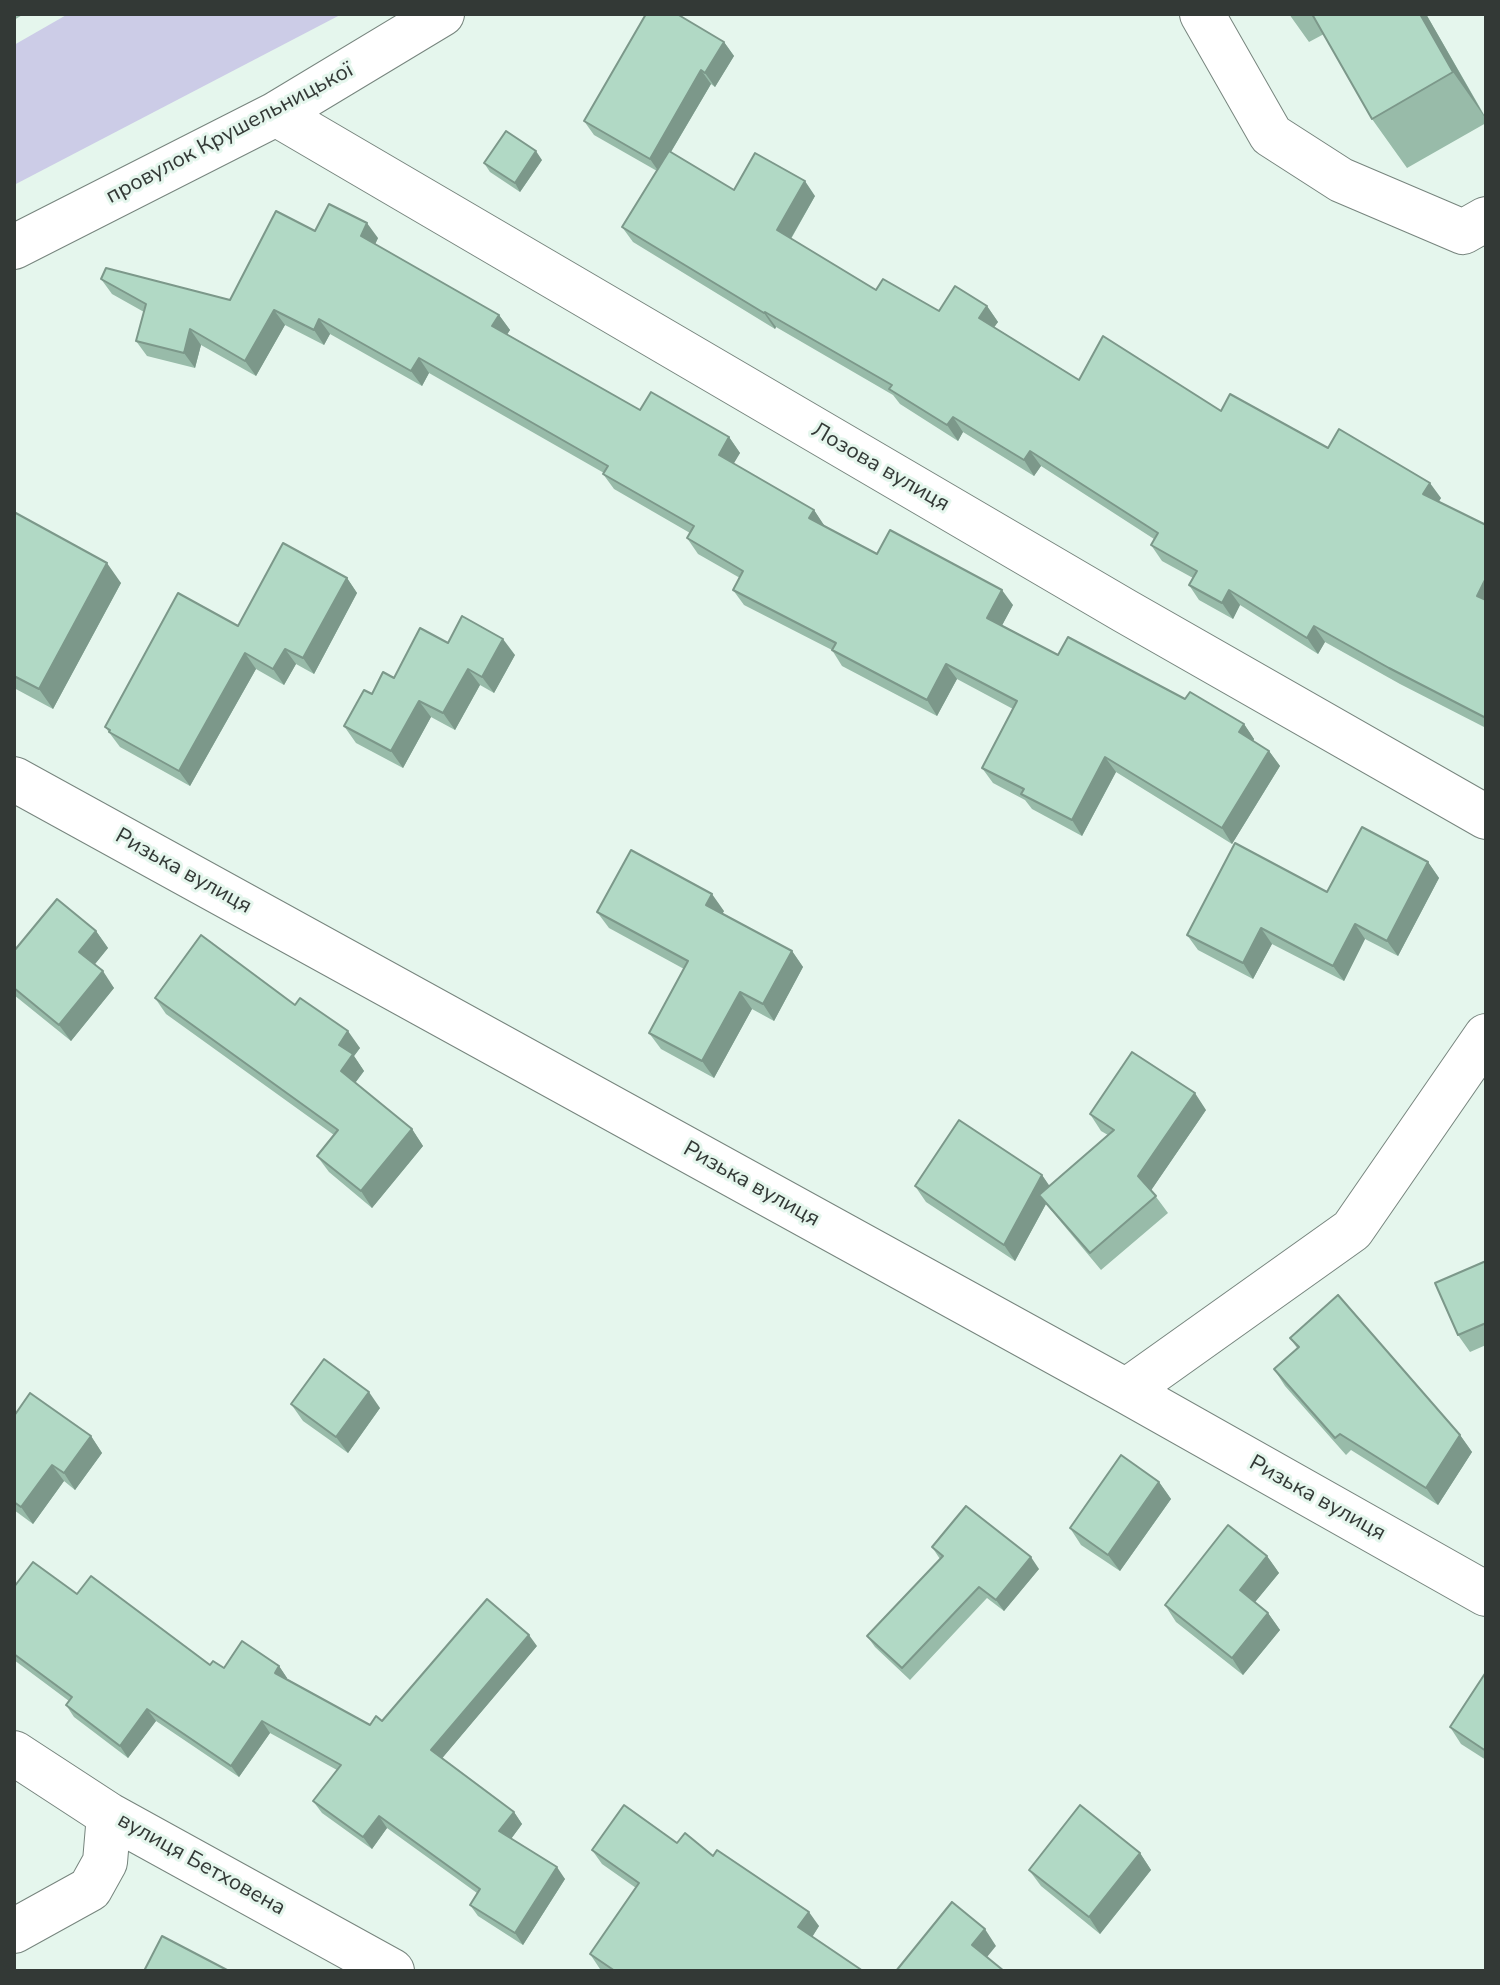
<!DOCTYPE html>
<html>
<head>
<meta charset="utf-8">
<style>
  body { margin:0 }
  #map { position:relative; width:1500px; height:1985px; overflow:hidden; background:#e5f6ed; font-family:"Nunito Sans",sans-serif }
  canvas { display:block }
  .frame { position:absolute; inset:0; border:16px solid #333936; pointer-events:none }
</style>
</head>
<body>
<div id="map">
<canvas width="1500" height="1985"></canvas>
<div class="frame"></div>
</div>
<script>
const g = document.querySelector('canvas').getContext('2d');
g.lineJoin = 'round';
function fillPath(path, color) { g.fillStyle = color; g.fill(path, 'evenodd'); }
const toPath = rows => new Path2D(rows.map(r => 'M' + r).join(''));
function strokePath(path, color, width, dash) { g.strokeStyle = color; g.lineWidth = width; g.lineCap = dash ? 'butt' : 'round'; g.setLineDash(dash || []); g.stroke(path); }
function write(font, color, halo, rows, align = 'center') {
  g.font = font + ' "Nunito Sans",sans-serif'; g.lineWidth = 6; g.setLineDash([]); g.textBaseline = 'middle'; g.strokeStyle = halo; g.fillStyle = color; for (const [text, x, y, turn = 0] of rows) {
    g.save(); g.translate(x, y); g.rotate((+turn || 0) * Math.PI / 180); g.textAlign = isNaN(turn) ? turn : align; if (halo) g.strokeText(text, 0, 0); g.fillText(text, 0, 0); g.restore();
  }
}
fillPath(toPath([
  [68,14,342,14,14,185,14,45]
]), '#cccce7');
const minor = toPath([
  [1202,14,1271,135,1341,180,1463,232,1486,219],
  [276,114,1125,611,1486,817],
  [14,247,276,114,442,14],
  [14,779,1126,1391,1486,1594],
  [1126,1391,1352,1230,1486,1036],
  [14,1753,109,1815,392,1971],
  [14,1931,90,1889,105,1862,109,1815]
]);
strokePath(minor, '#77857e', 46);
strokePath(minor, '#fff', 44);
fillPath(toPath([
  [14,14,24,14,14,20],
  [1289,14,1426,14,1486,118,1486,123,1407,168,1372,119,1324,34,1309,42],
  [724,42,734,56,715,87,711,84,671,152,734,190,815,196,791,239,876,290,939,311,987,306,998,322,994,327,1079,380,1221,411,1328,448,1441,498,1438,502,1486,525,1486,728,1400,684,1325,642,1318,654,1240,605,1233,619,1199,600,1189,585,1193,578,1162,561,1151,545,1154,539,1041,466,1034,476,963,432,958,441,900,404,893,395,776,327,775,329,633,242,622,227,657,171,594,135,584,121],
  [542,160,520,192,490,172,484,163],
  [315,231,378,238,375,244,499,315,510,330,507,334,640,410,729,437,740,453,733,463,814,510,824,526,877,554,1013,605,1002,625,1058,655,1185,699,1244,724,1254,739,1253,741,1269,751,1280,766,1232,844,1116,772,1082,836,1032,809,1025,800,993,783,982,768,1013,709,957,679,937,716,842,666,832,650,744,605,733,590,740,578,698,554,687,538,690,533,614,489,603,474,604,473,429,373,422,386,330,334,324,345,285,325,256,376,201,345,195,368,147,356,136,341,144,312,112,294,101,279,230,300],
  [14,512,121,583,53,709,14,688],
  [347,578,357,593,314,674,296,664,284,685,256,669,190,786,120,747,105,727,238,626],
  [448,643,515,655,494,693,480,685,455,730,431,717,403,768,356,743,344,726,372,694,394,678],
  [1428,862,1439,878,1398,956,1365,939,1344,981,1272,944,1253,979,1198,950,1187,935],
  [724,911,722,914,792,951,803,967,774,1021,752,1009,714,1078,661,1049,649,1033,684,969,609,928,597,912],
  [96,931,108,948,94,965,114,988,71,1041,14,995,14,951],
  [155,998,295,1005,360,1048,354,1056,364,1071,355,1083,412,1129,423,1146,372,1208,329,1172,317,1156,334,1135,166,1014],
  [1206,1110,1151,1190,1168,1213,1101,1270,1046,1204,1015,1261,926,1202,915,1186,1042,1175,1049,1186,1108,1135,1101,1131,1090,1114],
  [1486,1261,1486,1345,1470,1352,1458,1335],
  [1290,1338,1460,1435,1472,1452,1438,1505,1351,1450,1346,1455,1285,1386,1274,1369,1297,1348],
  [291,1404,380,1408,348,1453,303,1421],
  [14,1416,91,1436,102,1453,75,1490,64,1481,33,1524,14,1510],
  [1159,1482,1171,1499,1120,1571,1081,1545,1070,1528],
  [932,1547,1039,1569,1004,1611,987,1598,910,1680,875,1647,867,1636,940,1559],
  [1267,1556,1279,1573,1255,1602,1268,1613,1280,1630,1243,1675,1176,1622,1165,1605],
  [14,1587,77,1594,210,1665,224,1668,279,1666,287,1678,287,1679,370,1725,382,1721,537,1646,442,1758,514,1812,522,1824,511,1839,565,1879,523,1945,478,1916,470,1905,477,1893,387,1828,372,1849,322,1813,313,1801,337,1770,270,1733,239,1777,156,1721,128,1758,74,1717,66,1705,69,1701,14,1660],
  [1486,1672,1486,1760,1461,1744,1450,1727],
  [677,1843,713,1856,819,1926,812,1937,863,1971,603,1971,600,1969,590,1954,636,1888,602,1864,592,1850],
  [1140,1853,1151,1870,1100,1934,1041,1886,1029,1870]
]), '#98bba9');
fillPath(toPath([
  [1420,14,1426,14,1486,119,1453,72],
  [724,42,734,56,715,87,705,73],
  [701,70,711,84,659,172,650,159],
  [536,151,542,160,520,192,515,183],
  [805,181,815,196,787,245,777,230],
  [367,223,378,238,372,251,361,236],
  [987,306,998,322,990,333,979,318],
  [274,310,285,325,256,376,245,361],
  [765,312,776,327,775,329,764,313],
  [499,315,510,330,503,341,492,326],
  [319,319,330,334,324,345,314,330],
  [190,329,201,345,195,368,184,353],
  [419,358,429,373,422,386,411,371],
  [953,417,963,432,958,441,947,425],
  [729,437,740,453,730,470,719,455],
  [1030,451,1041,466,1034,476,1024,460],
  [1430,483,1441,498,1434,510,1423,494],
  [814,510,824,525,820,533,809,518],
  [107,563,121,583,53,709,39,689],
  [347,578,357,593,314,674,303,658],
  [1486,578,1486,609,1477,596],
  [1002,590,1013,605,998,633,987,618],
  [1229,590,1240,605,1233,619,1222,603],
  [1314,626,1325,642,1318,654,1307,638],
  [503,639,515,655,494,693,482,677],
  [285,649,296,664,284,685,273,669],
  [245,653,256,669,190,786,179,771],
  [946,664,957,679,937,716,927,700],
  [468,669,480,685,455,730,443,713],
  [419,701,431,717,403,768,391,751],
  [1244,724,1254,739,1250,747,1239,732],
  [1269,751,1280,766,1232,844,1222,828],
  [1105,757,1116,772,1082,836,1072,820],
  [1428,862,1439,878,1398,956,1387,941],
  [712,894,724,911,718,922,706,905],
  [1355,924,1365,939,1344,981,1333,966],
  [1261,928,1272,944,1253,979,1243,963],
  [96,931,108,948,91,969,79,952],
  [792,951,803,967,774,1021,763,1004],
  [103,971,114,988,71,1041,59,1025],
  [740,992,752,1009,714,1078,702,1061],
  [348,1031,360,1048,354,1056,364,1071,352,1087,341,1071,339,1045],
  [1195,1093,1206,1110,1150,1192,1138,1176],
  [412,1129,423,1146,372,1208,361,1191],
  [1042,1175,1053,1191,1039,1195,1046,1204,1015,1261,1004,1245],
  [369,1392,380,1408,348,1453,336,1437],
  [1460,1435,1472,1452,1438,1505,1426,1488],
  [91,1436,102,1453,75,1490,64,1473],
  [52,1465,64,1481,33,1524,21,1507],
  [1159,1482,1171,1499,1120,1571,1108,1555],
  [1267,1556,1279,1573,1251,1607,1240,1590],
  [1031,1557,1039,1569,1004,1611,996,1600],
  [1268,1613,1280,1630,1243,1675,1232,1658],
  [529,1635,537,1646,439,1762,431,1750],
  [279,1666,287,1678,283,1684,275,1673],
  [147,1709,156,1721,128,1758,120,1746],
  [262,1721,270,1733,239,1777,231,1766],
  [514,1812,522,1824,508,1843,499,1831],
  [379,1816,387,1828,372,1849,363,1837],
  [1140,1853,1151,1870,1100,1934,1089,1917],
  [557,1867,565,1879,523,1945,515,1933],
  [809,1912,819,1926,809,1942,798,1927],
  [985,1929,996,1946,983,1962,972,1945]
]), '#7c988a');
const building = toPath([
  [646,14,677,14,724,42,705,73,701,70,650,159,584,121,646,14],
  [1312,14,1420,14,1453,72,1372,119,1312,14],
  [506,131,536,151,515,183,484,163,506,131],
  [669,151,734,190,755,153,805,181,777,230,876,290,883,279,939,311,955,286,987,306,979,318,1079,380,1103,336,1221,411,1230,394,1328,448,1339,429,1430,483,1423,494,1486,525,1486,578,1477,596,1486,600,1486,718,1389,668,1314,626,1307,638,1229,590,1222,603,1189,585,1197,571,1151,545,1158,533,1030,451,1024,460,953,417,947,425,889,389,892,385,765,312,764,313,622,227,669,151],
  [329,204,367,223,361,236,499,315,492,326,640,410,651,392,729,437,719,455,814,510,809,518,877,554,890,530,1002,590,987,618,1058,655,1068,637,1185,699,1190,692,1244,724,1239,732,1269,751,1222,828,1105,757,1072,820,1021,794,1024,789,982,768,1017,701,946,664,927,700,832,650,836,643,733,590,743,571,687,538,694,526,603,474,608,466,419,358,411,371,319,319,314,330,274,310,245,361,190,329,184,353,136,341,146,304,101,279,106,268,230,300,276,211,315,231,329,204],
  [14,512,107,563,39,689,14,676,14,512],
  [283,543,347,578,303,658,285,649,273,669,245,653,179,771,109,732,110,730,105,727,178,593,238,626,283,543],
  [462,616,503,639,482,677,468,669,443,713,419,701,391,751,344,726,364,690,372,694,383,672,394,678,420,628,448,643,462,616],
  [1362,827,1428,862,1387,941,1355,924,1333,966,1261,928,1243,963,1187,935,1235,843,1327,892,1362,827],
  [631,850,712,894,706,905,792,951,763,1004,740,992,702,1061,649,1033,688,961,597,912,631,850],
  [57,899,96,931,79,952,103,971,59,1025,14,988,14,951,57,899],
  [201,935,295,1005,300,998,348,1031,339,1045,353,1054,341,1071,412,1129,361,1191,317,1156,338,1130,155,998,201,935],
  [1132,1052,1195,1093,1138,1176,1156,1196,1090,1253,1039,1195,1114,1130,1090,1114,1132,1052],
  [959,1120,1042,1175,1004,1245,915,1186,959,1120],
  [1486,1261,1486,1323,1458,1335,1435,1283,1486,1261],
  [1338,1295,1460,1435,1426,1488,1340,1434,1335,1438,1274,1369,1299,1347,1290,1338,1338,1295],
  [324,1359,369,1392,336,1437,291,1404,324,1359],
  [30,1393,91,1436,64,1473,52,1465,21,1507,14,1502,14,1416,30,1393],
  [1121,1455,1159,1482,1108,1555,1070,1528,1121,1455],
  [966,1506,1031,1557,996,1600,979,1587,902,1668,867,1636,943,1556,932,1547,966,1506],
  [1228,1525,1267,1556,1240,1590,1268,1613,1232,1658,1165,1605,1228,1525],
  [33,1562,77,1594,91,1576,210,1665,213,1661,224,1668,242,1641,279,1666,275,1673,370,1725,376,1716,382,1721,487,1599,529,1635,431,1750,514,1812,499,1831,557,1867,515,1933,470,1905,480,1889,379,1816,363,1837,313,1801,341,1765,262,1721,231,1766,147,1709,120,1746,66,1705,72,1697,14,1654,14,1587,33,1562],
  [1486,1672,1486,1751,1450,1727,1486,1672],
  [624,1805,677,1843,685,1833,713,1856,717,1850,809,1912,798,1927,863,1971,615,1971,590,1954,639,1883,592,1850,624,1805],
  [1080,1805,1140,1853,1089,1917,1029,1870,1080,1805],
  [952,1902,985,1929,972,1945,1004,1971,896,1971,952,1902],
  [162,1936,229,1971,144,1971,162,1936]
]);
fillPath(building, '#b1d9c5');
strokePath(building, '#7c988a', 2);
write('22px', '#333936', '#e5f6ed', [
  ["провулок Крушельницької",230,134,-28],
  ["Лозова вулиця",880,468,30],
  ["Ризька вулиця",183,872,29],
  ["Ризька вулиця",751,1185,29],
  ["Ризька вулиця",1317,1499,29],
  ["вулиця Бетховена",201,1865,29]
]);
</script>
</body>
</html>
